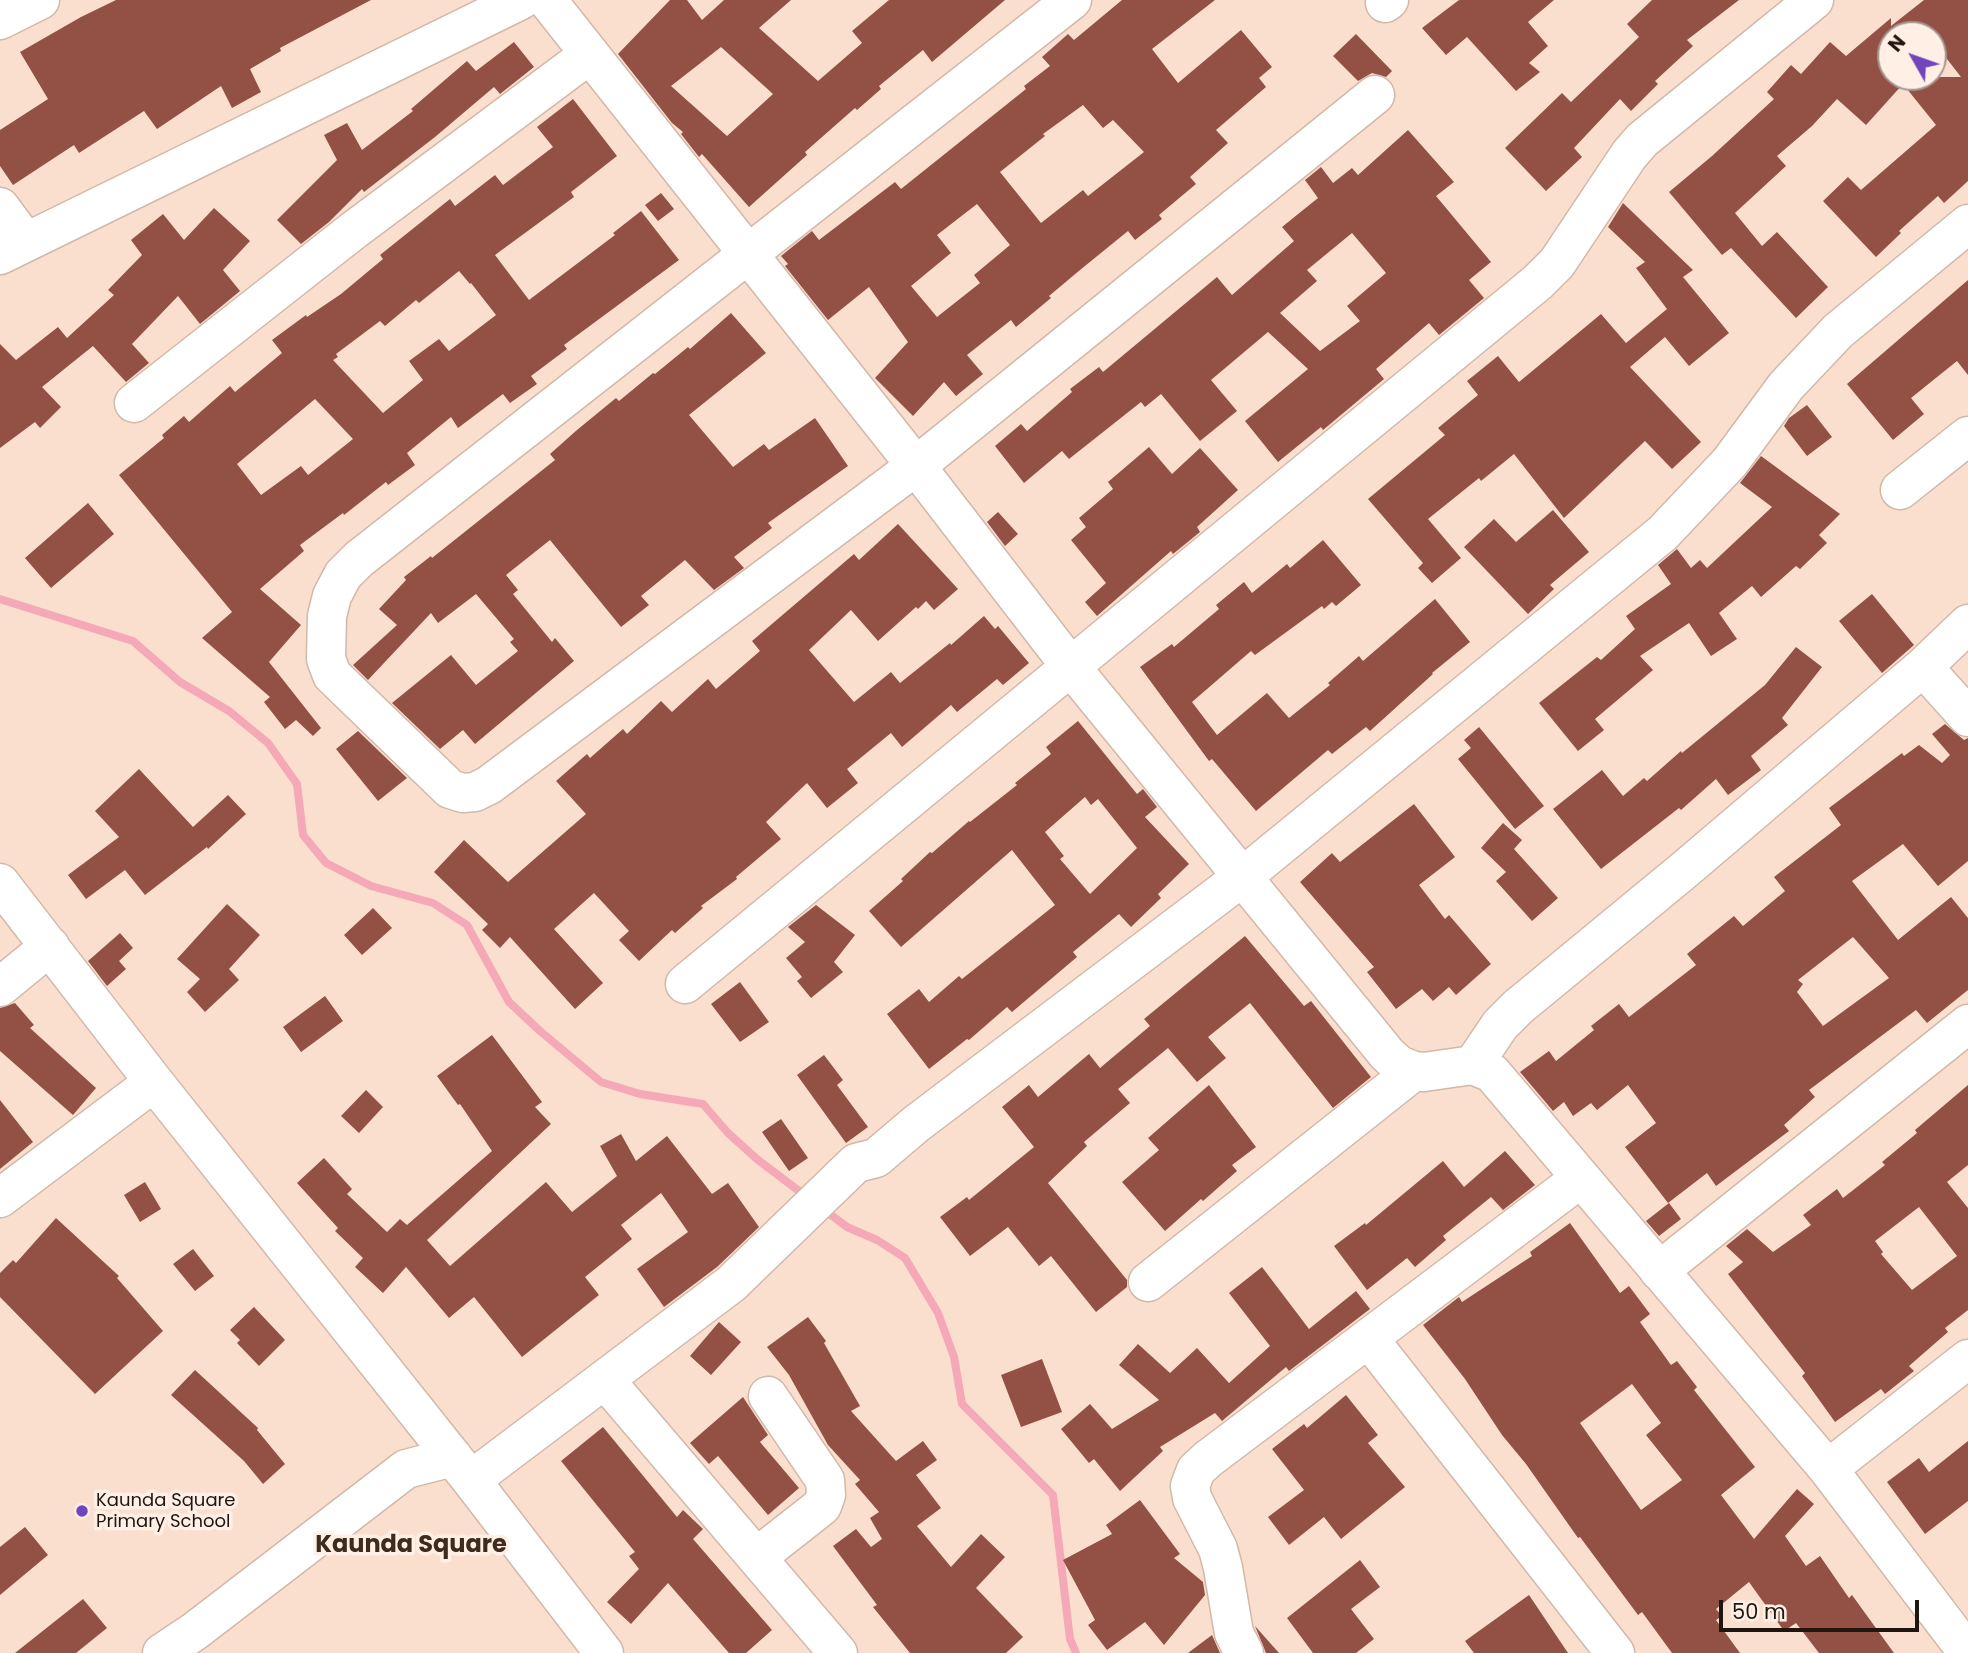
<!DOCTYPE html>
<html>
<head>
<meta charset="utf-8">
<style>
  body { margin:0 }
  #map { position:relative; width:1968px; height:1653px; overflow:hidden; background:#fadfcf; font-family:Poppins,sans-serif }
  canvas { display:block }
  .north { position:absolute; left:1877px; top:21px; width:70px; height:70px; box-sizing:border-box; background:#ffefe5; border:2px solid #a59890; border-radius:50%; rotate:310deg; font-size:19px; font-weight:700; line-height:28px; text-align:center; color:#1f1610 }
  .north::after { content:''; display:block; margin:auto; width:24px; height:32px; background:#7345bd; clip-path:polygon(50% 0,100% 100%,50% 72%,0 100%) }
  .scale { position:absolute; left:1719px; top:1600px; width:200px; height:32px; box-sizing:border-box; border:4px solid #1f1610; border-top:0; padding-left:9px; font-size:21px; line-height:24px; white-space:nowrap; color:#1f1610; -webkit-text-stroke:5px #ffefe5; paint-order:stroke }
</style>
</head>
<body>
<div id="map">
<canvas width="1968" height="1653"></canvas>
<div class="north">N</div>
<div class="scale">50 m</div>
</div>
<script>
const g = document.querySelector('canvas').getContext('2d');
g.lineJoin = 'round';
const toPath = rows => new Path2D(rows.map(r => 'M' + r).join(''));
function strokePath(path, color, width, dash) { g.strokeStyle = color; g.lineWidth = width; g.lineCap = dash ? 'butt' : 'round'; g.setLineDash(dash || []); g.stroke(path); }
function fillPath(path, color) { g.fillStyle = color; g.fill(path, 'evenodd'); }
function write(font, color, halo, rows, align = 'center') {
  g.font = font + ' Poppins,sans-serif'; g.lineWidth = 7; g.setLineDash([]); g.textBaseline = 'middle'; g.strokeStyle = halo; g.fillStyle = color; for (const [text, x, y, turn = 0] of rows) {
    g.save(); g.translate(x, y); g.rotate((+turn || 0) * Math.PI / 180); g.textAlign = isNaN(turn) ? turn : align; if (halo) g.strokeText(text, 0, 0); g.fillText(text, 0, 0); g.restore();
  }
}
strokePath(toPath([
  [0,599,133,641,180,682,229,711,268,743,297,784,303,835,326,863,371,886,433,903,467,925,509,1002,540,1031,601,1082,640,1094,703,1104,728,1133,758,1160,807,1197],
  [823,1209,847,1227,877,1240,905,1258,938,1313,954,1357,962,1404,1053,1495,1070,1639,1076,1653]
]), '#f5a8b6', 8);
fillPath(toPath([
  [116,0,371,0,280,48,281,51,250,69,261,92,232,108,221,86,157,129,144,111,79,153,74,145,13,185,0,166,0,130,48,99,20,52,81,17],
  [670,0,687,0,702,20,724,0,791,0,759,28,818,81,862,43,852,31,889,0,1005,0,932,62,923,50,879,86,881,89,857,110,855,108,805,152,807,155,749,207,702,154,699,157,681,134,683,132,672,123,618,54],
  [721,47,773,94,727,136,671,86],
  [1122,0,1215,0,1152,49,1178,83,1241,30,1272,67,1259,78,1266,87,1216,130,1228,143,1190,177,1196,184,1159,215,1162,219,1135,240,1128,231,1080,270,1049,296,1051,298,1016,327,1011,320,967,355,983,374,956,396,944,382,913,416,875,378,908,342,869,287,828,320,785,266,788,264,781,256,812,231,819,240,895,182,901,189,1026,89,1024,86,1050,66,1042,57,1068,34,1074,40],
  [1083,105,1103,128,1113,120,1144,152,1088,196,1083,190,1041,223,1000,172,1045,136,1043,134],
  [977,204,1010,245,974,275,980,283,937,317,911,286,951,253,937,235],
  [1459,0,1554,0,1528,22,1548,46,1529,63,1540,72,1516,91,1467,37,1446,55,1422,28],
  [1652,0,1739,0,1687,40,1693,46,1655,81,1658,84,1631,111,1620,99,1574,148,1582,157,1546,191,1505,148,1562,93,1571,102,1639,37,1627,24],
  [1924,0,1968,0,1968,181,1944,203,1938,196,1899,231,1901,233,1876,257,1823,201,1848,177,1861,190,1936,125,1903,84,1866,125,1837,99,1812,126,1777,156,1786,166,1735,213,1762,246,1777,232,1828,287,1796,318,1731,248,1722,255,1669,192,1712,156,1774,99,1767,92,1791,65,1801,74,1830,42,1846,56,1891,18,1891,26],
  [1891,35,1933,35,1933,41,1961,77,1891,77],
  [1356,34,1392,71,1386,77,1372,73,1358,81,1333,56],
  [514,42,534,67,500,94,494,87,435,137,364,192,362,189,329,222,301,244,277,220,337,160,324,135,347,123,362,150,413,111,411,109,467,61,476,71],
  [573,99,617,156,571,192,574,197,495,255,529,300,615,235,613,233,641,211,679,260,564,345,567,349,531,376,537,384,510,403,503,394,458,428,451,417,407,453,415,465,388,485,386,482,344,515,343,513,300,545,304,551,260,589,301,625,269,662,321,728,313,736,296,720,285,729,264,702,270,697,202,638,232,612,119,475,164,438,162,435,184,416,189,422,230,386,235,392,282,353,272,340,306,315,307,317,341,294,383,259,380,255,450,199,455,206,495,175,503,185,553,147,537,127],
  [459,271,470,284,471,283,496,315,449,351,439,339,409,361,423,380,383,413,333,360,338,357,336,354,380,321,385,326,416,300,419,303],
  [315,399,353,439,308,475,301,466,261,495,237,464],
  [1408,130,1454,182,1436,196,1491,262,1469,280,1484,298,1439,335,1429,323,1376,369,1384,379,1323,430,1321,427,1278,462,1245,421,1308,369,1268,332,1211,380,1237,411,1200,441,1161,394,1145,407,1141,402,1069,459,1062,451,1024,483,995,446,1021,424,1027,431,1072,392,1070,389,1099,367,1103,372,1217,277,1232,295,1294,241,1282,227,1318,198,1305,180,1321,167,1333,183,1352,168,1358,175],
  [1352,233,1386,273,1347,306,1360,321,1320,351,1280,313,1317,281,1307,270],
  [661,193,674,209,658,221,645,205],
  [1623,203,1693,270,1683,277,1729,333,1689,366,1665,337,1630,367,1701,442,1672,469,1645,441,1564,518,1514,454,1481,481,1479,478,1428,519,1461,558,1432,583,1418,568,1423,563,1368,499,1445,435,1438,428,1478,395,1467,381,1498,356,1519,382,1601,314,1626,343,1667,309,1636,268,1645,262,1608,227],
  [214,208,250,241,223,270,240,291,200,324,178,296,132,344,149,363,126,382,93,346,42,387,61,407,40,428,35,422,0,448,0,344,16,360,58,327,67,338,114,295,108,290,142,255,131,240,163,214,184,240],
  [1968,280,1968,375,1957,361,1911,398,1924,414,1893,440,1847,384],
  [731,313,766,353,689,415,733,467,764,444,769,450,815,418,848,466,768,523,772,528,734,557,744,568,714,590,685,560,641,596,649,605,621,627,550,540,506,575,518,590,513,594,552,642,555,638,574,661,475,744,463,730,440,749,392,703,451,655,476,685,518,651,510,642,514,639,476,594,438,623,431,613,368,680,353,665,397,625,379,609,406,580,404,577,431,556,432,558,555,460,550,454,577,430,616,398,619,401,653,373,655,374,688,347,690,349],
  [1807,405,1832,437,1807,456,1784,426,1789,418],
  [1149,447,1172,474,1200,448,1238,490,1197,527,1200,532,1173,554,1171,551,1097,616,1085,602,1106,583,1071,540,1086,527,1079,518,1113,489,1108,482],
  [1761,456,1840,514,1819,535,1827,543,1800,569,1796,566,1761,597,1752,586,1719,613,1737,639,1711,656,1689,623,1640,656,1653,670,1595,719,1604,730,1578,751,1539,703,1597,657,1601,660,1635,629,1626,616,1671,584,1658,565,1677,549,1691,568,1700,560,1707,568,1772,507,1740,483],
  [88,503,114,534,51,588,25,558],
  [1553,510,1589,552,1550,585,1554,589,1528,614,1464,547,1494,519,1516,542],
  [998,512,1018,534,1005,546,987,522],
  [898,524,958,589,934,610,926,601,918,609,916,607,878,641,851,610,809,650,854,702,891,672,900,683,950,643,951,645,984,616,995,629,998,626,1029,663,1003,685,997,679,957,712,951,705,902,747,891,733,847,769,858,783,827,808,807,783,766,822,781,839,736,877,737,879,701,906,703,908,675,933,672,930,639,961,619,940,629,931,594,893,554,929,603,983,575,1009,510,937,500,948,482,930,488,924,434,872,464,840,508,882,586,814,556,781,587,754,590,758,623,729,627,734,661,701,672,712,708,679,716,689,760,651,752,641,854,554,859,560],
  [1323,540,1361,585,1336,606,1332,602,1324,609,1322,606,1255,655,1251,651,1192,702,1217,735,1267,693,1289,718,1330,685,1328,683,1359,656,1363,661,1435,599,1470,642,1432,673,1433,674,1370,731,1366,727,1332,754,1328,750,1256,811,1212,759,1209,761,1140,667,1172,644,1174,647,1219,609,1216,605,1244,582,1252,593,1287,564,1290,568],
  [1872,594,1914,645,1882,673,1839,621],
  [1796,647,1822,667,1782,718,1788,725,1751,756,1761,770,1728,795,1716,779,1681,810,1679,808,1601,869,1553,809,1602,770,1623,796,1644,778,1647,781,1681,751,1682,753,1765,685],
  [1078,721,1137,794,1143,789,1157,807,1145,817,1189,864,1158,894,1161,898,1131,927,1119,914,1073,952,1077,957,1012,1012,1007,1007,969,1040,967,1039,929,1069,887,1014,919,989,929,1002,959,976,962,979,1055,905,1012,850,901,947,869,911,903,881,901,879,930,852,932,853,969,821,970,822,1017,785,1015,783,1051,754,1046,747],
  [1085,797,1091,805,1098,799,1137,848,1090,894,1060,859,1064,856,1045,832],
  [1945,724,1964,740,1968,738,1968,861,1938,886,1903,844,1852,881,1898,940,1951,897,1968,918,1968,990,1927,1023,1916,1010,1809,1090,1815,1097,1784,1125,1789,1131,1716,1186,1707,1173,1668,1203,1625,1147,1656,1123,1628,1085,1597,1110,1591,1103,1573,1116,1564,1102,1553,1111,1520,1072,1549,1051,1556,1061,1594,1030,1591,1026,1619,1004,1629,1017,1696,965,1687,954,1734,916,1743,926,1785,891,1774,877,1841,825,1829,808,1902,753,1904,756,1919,745,1942,763,1950,755,1932,734],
  [1853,937,1889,978,1823,1026,1797,992,1803,984,1798,980],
  [1479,727,1544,806,1515,829,1458,759,1471,748,1464,740],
  [358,731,407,778,378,801,336,749],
  [139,769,193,827,228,795,246,814,208,849,207,847,145,895,125,870,86,899,68,875,119,837,95,811],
  [1414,804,1455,857,1419,885,1445,919,1449,915,1491,964,1456,995,1449,987,1433,1001,1422,989,1396,1009,1367,972,1374,967,1300,882,1332,853,1340,862],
  [1503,823,1522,840,1514,849,1558,898,1532,921,1496,881,1506,872,1481,848],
  [227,904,260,935,229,969,239,980,205,1012,187,992,200,979,177,959],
  [816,905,855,935,834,962,843,972,811,998,797,981,802,977,786,958,805,942,788,927],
  [373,908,392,928,362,955,344,935],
  [120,933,133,948,119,961,126,969,107,986,88,961],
  [1245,936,1304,1006,1311,1001,1371,1077,1333,1108,1250,1003,1208,1037,1226,1058,1197,1082,1168,1048,1118,1089,1130,1103,1084,1142,1087,1146,1048,1183,1127,1280,1127,1287,1096,1312,1051,1256,1039,1266,1008,1227,970,1256,940,1217,967,1197,969,1200,1034,1147,1002,1107,1029,1085,1038,1097,1089,1054,1100,1068,1150,1026,1144,1019],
  [740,982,769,1022,740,1042,711,1004],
  [325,996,343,1021,301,1052,283,1027],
  [15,1003,34,1025,30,1028,96,1088,73,1115,0,1051,0,1008],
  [492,1035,542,1102,535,1107,551,1124,427,1240,450,1266,546,1182,572,1212,617,1176,600,1146,621,1134,636,1161,667,1136,712,1194,728,1183,759,1227,717,1267,664,1307,637,1269,688,1232,661,1193,621,1225,632,1239,585,1277,599,1295,522,1357,474,1297,449,1318,406,1267,383,1293,355,1267,363,1258,335,1231,338,1228,297,1183,324,1158,352,1189,347,1194,387,1232,400,1219,407,1225,492,1151,460,1104,458,1105,437,1076],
  [824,1055,843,1080,837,1085,868,1127,846,1143,797,1075],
  [1209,1085,1256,1147,1232,1165,1237,1171,1203,1201,1201,1199,1165,1231,1122,1182,1159,1150,1148,1138],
  [1968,1085,1968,1165,1947,1182,1968,1208,1968,1310,1945,1328,1948,1332,1909,1366,1914,1371,1885,1394,1881,1389,1835,1422,1802,1376,1805,1373,1728,1274,1743,1262,1726,1246,1747,1229,1773,1252,1811,1225,1803,1215,1837,1189,1843,1198,1885,1165,1882,1162,1917,1133,1915,1130],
  [1919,1207,1957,1256,1912,1290,1881,1254,1883,1252,1875,1241],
  [366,1090,383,1107,359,1133,341,1116],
  [0,1100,33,1142,0,1169],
  [781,1119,808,1158,789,1171,762,1132],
  [1505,1151,1535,1185,1503,1210,1491,1197,1443,1236,1446,1240,1415,1267,1407,1258,1367,1290,1334,1246,1365,1223,1366,1225,1443,1161,1464,1187],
  [145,1182,161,1209,140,1222,124,1195],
  [1669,1203,1681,1219,1659,1236,1646,1221],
  [56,1218,119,1276,117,1278,163,1331,95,1394,0,1297,0,1273,13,1260,16,1263],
  [1570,1223,1620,1293,1629,1286,1650,1314,1640,1322,1671,1365,1677,1361,1697,1387,1694,1390,1755,1467,1721,1495,1754,1539,1797,1489,1814,1504,1785,1536,1806,1566,1820,1556,1849,1598,1852,1595,1894,1653,1819,1653,1796,1623,1784,1631,1749,1582,1716,1609,1722,1616,1716,1620,1740,1653,1672,1653,1642,1612,1638,1615,1580,1537,1578,1538,1526,1464,1502,1435,1465,1379,1423,1325,1459,1297,1462,1302,1532,1256,1530,1252],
  [1632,1384,1661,1423,1646,1435,1682,1480,1641,1510,1580,1423],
  [193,1249,214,1276,195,1291,173,1264],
  [1262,1267,1309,1329,1356,1291,1370,1309,1289,1371,1286,1367,1222,1421,1215,1413,1160,1447,1163,1451,1120,1491,1094,1459,1089,1463,1061,1429,1090,1404,1112,1429,1159,1400,1119,1365,1138,1344,1170,1373,1197,1348,1229,1383,1270,1346,1229,1293],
  [254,1307,285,1340,259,1366,237,1343,240,1340,230,1330],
  [808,1317,826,1341,824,1343,860,1406,851,1411,896,1461,923,1441,937,1460,916,1475,941,1508,917,1526,951,1567,981,1534,1005,1557,976,1588,1023,1637,1006,1653,910,1653,873,1607,877,1605,833,1546,856,1529,871,1547,882,1539,870,1518,879,1512,855,1484,860,1480,828,1445,789,1375,767,1347],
  [719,1322,741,1342,711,1375,690,1356],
  [1042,1359,1062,1412,1021,1427,1001,1375],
  [195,1370,258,1428,257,1430,285,1464,263,1484,244,1461,171,1395],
  [1346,1395,1378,1435,1368,1443,1405,1487,1341,1539,1324,1517,1289,1545,1268,1517,1304,1490,1272,1449,1304,1424,1307,1428],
  [743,1397,768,1435,760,1442,799,1488,768,1515,718,1456,709,1464,690,1443],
  [603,1427,677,1517,683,1510,703,1529,693,1539,772,1630,746,1653,729,1653,668,1583,631,1624,607,1602,639,1569,629,1556,635,1552,561,1461],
  [1968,1441,1968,1501,1925,1534,1887,1482,1919,1458,1929,1472],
  [1140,1500,1180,1554,1174,1558,1203,1582,1205,1595,1164,1645,1145,1622,1107,1650,1088,1625,1095,1620,1063,1560,1112,1534,1106,1525],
  [25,1527,48,1555,0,1595,0,1547],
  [1360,1560,1380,1587,1351,1609,1374,1639,1356,1653,1313,1653,1287,1618],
  [1529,1595,1568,1653,1474,1653,1465,1641],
  [83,1599,107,1628,76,1653,15,1653],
  [1255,1626,1279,1653,1266,1653],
  [1212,1635,1220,1653,1188,1653]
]), '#935045');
const minor = toPath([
  [547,0,916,466,1071,667,1387,1054,1399,1065,1414,1071,1424,1072,1473,1065,1492,1073,1828,1469,1968,1653],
  [1072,0,359,559,343,575,332,596,327,616,326,659,332,675,450,789,463,793,475,792,489,785,916,466,1375,95],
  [1385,3,1389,0],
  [0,20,40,0],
  [0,207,26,242],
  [0,255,521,0],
  [134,403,354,230,590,54],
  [1900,490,1968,436],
  [1923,667,1968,717],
  [0,883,154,1082,471,1480,604,1653],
  [685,984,1538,282,1557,263,1629,155,1642,140,1814,0],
  [0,987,50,946],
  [1473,1065,1500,1025,1518,1007,1683,871,1923,667,1968,624],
  [0,1198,154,1082],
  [1659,1271,1968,1024],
  [1148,1282,1414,1071],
  [1369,1339,1615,1653],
  [605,1380,838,1653],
  [1828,1469,1968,1359],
  [471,1480,731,1284,856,1163,876,1158,916,1124,1241,878,1663,533,1730,462,1786,386,1838,331,1968,224],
  [757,1557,822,1506,826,1495,825,1480,768,1396],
  [162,1653,195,1631,406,1469,453,1457],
  [1244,1653,1234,1633,1223,1568,1218,1549,1192,1498,1190,1486,1196,1470,1208,1459,1581,1178]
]);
strokePath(minor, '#d2b8a8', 41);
strokePath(minor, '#fff', 38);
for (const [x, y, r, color] of [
  [82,1511,7,"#7345bd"]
]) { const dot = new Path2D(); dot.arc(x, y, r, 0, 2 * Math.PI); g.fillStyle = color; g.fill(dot); strokePath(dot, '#ffefe5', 2.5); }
write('18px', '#1f1610', '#ffefe5', [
  ["Kaunda Square",96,1501],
  ["Primary School",96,1522]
], 'left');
write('bold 24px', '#3e2a1e', '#ffefe5', [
  ["Kaunda Square",411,1546]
]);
</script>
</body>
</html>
